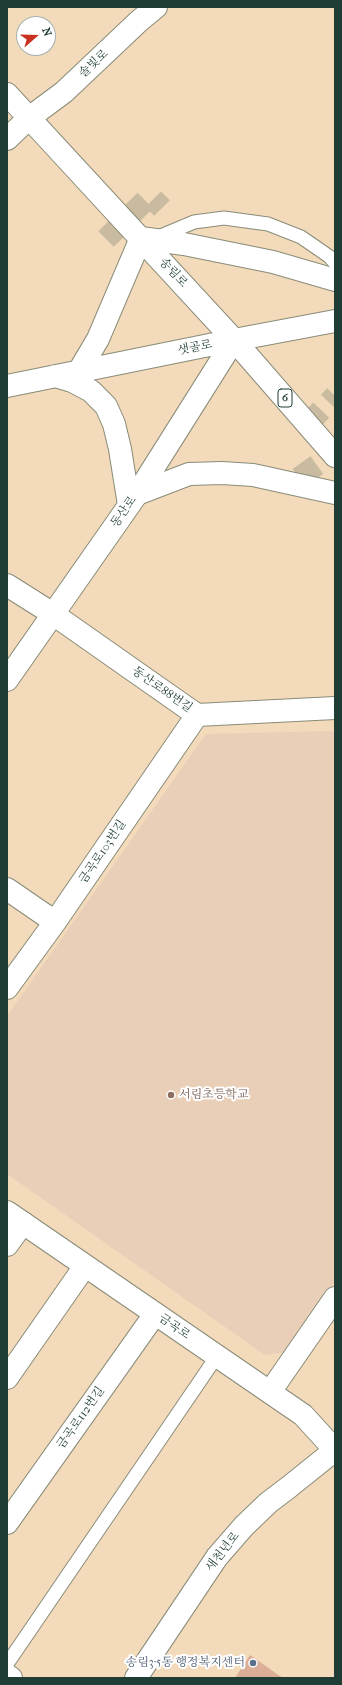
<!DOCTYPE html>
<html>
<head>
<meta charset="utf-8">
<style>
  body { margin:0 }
  #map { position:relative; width:342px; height:1685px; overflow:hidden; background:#f3dabb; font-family:"IM FELL French Canon",serif }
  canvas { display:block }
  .frame { position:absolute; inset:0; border:8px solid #1f3d34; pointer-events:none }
  .north { position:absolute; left:16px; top:16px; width:40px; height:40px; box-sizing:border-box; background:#fff; border:1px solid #a5b1ae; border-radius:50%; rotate:70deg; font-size:11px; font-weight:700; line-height:16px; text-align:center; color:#1f3d34 }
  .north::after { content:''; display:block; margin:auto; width:14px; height:18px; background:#c8321e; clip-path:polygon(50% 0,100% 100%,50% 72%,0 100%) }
</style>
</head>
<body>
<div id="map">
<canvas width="342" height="1685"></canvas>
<div class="frame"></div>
<div class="north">N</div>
</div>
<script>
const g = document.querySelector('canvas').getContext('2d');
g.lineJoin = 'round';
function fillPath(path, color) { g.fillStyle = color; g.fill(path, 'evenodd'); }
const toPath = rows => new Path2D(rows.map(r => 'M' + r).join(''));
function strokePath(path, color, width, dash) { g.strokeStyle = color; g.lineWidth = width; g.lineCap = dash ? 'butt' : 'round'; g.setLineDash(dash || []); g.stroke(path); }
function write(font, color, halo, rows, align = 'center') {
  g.font = font + ' "IM FELL French Canon","Noto Serif KR",serif'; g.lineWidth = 4; g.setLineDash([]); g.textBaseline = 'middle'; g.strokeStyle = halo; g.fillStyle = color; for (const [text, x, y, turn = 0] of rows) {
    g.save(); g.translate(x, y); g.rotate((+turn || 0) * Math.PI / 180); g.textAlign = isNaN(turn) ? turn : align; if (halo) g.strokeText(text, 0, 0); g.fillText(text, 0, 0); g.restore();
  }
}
fillPath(toPath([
  [332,731,335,734,335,1281,288,1352,265,1355,7,1174,7,1016,206,734]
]), '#e9cfb8');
fillPath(toPath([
  [250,1655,277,1674,283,1678,235,1678]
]), '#dbae97');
strokePath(toPath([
  [106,239,150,196,162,208],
  [306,426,335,396],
  [299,478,331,455,335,450]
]), '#c9bba0', 22, [22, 11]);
const lane = toPath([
  [156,238,194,222,224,218,268,224,301,237,330,257,335,263],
  [7,1664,217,1356]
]);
const street = toPath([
  [7,139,29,118,64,92,139,21,156,7],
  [7,585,53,614,197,715,335,708],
  [7,889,55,922],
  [7,988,55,922,197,715],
  [7,1245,23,1223],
  [7,1378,85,1266],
  [270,1392,335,1298],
  [7,1523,155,1314],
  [7,1675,11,1678]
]);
const secondary = toPath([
  [7,94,234,340],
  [141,238,184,244,273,262,335,280],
  [79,371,98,339,141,238],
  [55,376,72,381,91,391,106,406,114,424,120,449,129,505],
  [7,386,234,340],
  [7,680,137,494,234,340],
  [7,1212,303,1415,335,1450,289,1487,268,1503,244,1526,217,1557,136,1678]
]);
const primary = toPath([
  [234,340,335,456],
  [234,340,335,321],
  [137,494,189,474,222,473,253,475,335,493]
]);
strokePath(lane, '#898c78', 15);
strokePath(street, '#898c78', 24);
strokePath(secondary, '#898c78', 24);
strokePath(primary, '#898c78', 24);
strokePath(lane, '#fff', 13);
strokePath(street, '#fff', 22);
strokePath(secondary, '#fff', 22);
strokePath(primary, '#fff', 22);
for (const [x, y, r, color] of [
  [171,1095,4,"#8d6e63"],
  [253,1663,4,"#5c6f8a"]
]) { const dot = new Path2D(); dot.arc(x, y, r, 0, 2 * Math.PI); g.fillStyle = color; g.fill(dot); strokePath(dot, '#fff', 1.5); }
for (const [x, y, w] of [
  [285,398,14]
]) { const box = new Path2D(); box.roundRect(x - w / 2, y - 9, w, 18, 3); g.fillStyle = '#fff'; g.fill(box); strokePath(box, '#1f3d34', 1); }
write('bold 11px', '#1f3d34', null, [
  ["6",285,398]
]);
write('12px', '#1f3d34', '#fff', [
  ["솔빛로",94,64,-43],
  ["송림로",173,273,47],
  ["샛골로",195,348,-11],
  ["동산로",124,512,-55],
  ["동산로88번길",162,690,35],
  ["금곡로103번길",103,852,-56],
  ["금곡로",174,1327,34],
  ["금곡로112번길",81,1418,-55],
  ["새천년로",223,1552,-52]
]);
write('12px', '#785e54', '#fff', [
  ["서림초등학교",179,1095]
], 'left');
write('12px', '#4e5e75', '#fff', [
  ["송림3·5동 행정복지센터",245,1663]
], 'right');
</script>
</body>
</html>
